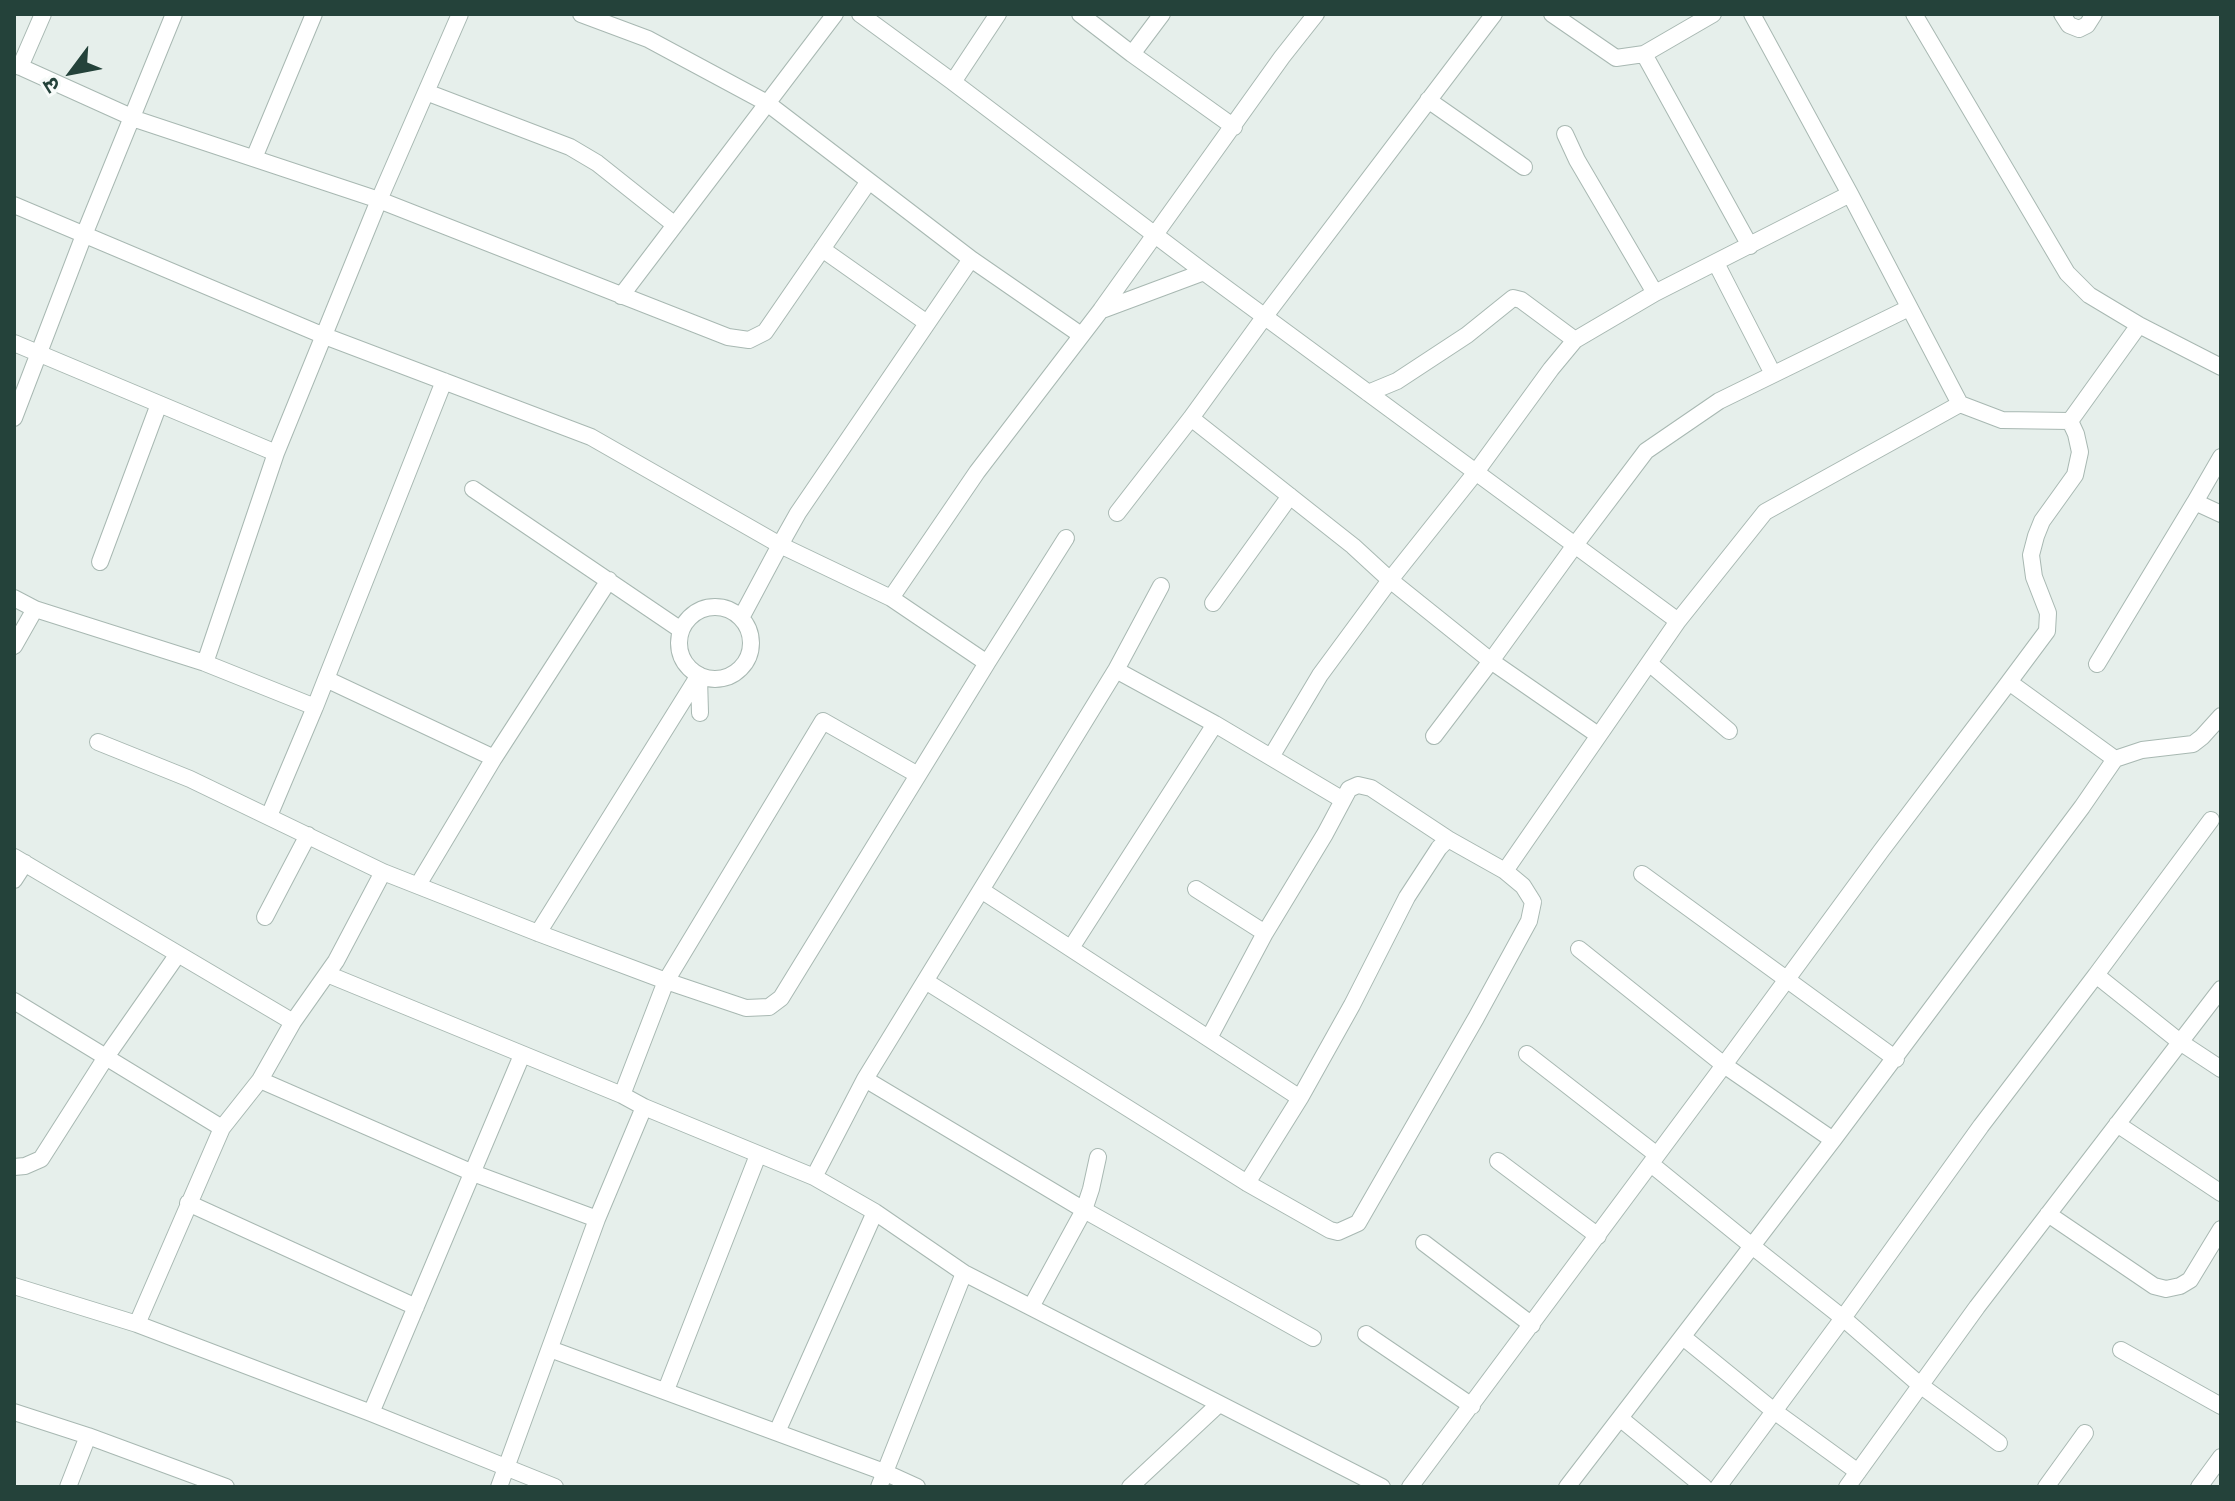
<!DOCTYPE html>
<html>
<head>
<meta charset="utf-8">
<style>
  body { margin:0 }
  #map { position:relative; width:2235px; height:1501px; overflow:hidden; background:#e6efeb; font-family:"Fira Sans Condensed","Noto Sans Devanagari",sans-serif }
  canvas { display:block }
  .frame { position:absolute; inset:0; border:16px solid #24423a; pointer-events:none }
  .north { position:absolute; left:32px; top:32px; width:80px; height:80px; -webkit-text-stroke:6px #f7fbf9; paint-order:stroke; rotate:238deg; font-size:22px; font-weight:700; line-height:32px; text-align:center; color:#24423a }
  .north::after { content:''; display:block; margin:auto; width:28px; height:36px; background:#24423a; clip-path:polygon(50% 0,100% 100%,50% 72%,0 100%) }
</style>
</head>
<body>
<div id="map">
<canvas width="2235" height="1501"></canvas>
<div class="frame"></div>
<div class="north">उ</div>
</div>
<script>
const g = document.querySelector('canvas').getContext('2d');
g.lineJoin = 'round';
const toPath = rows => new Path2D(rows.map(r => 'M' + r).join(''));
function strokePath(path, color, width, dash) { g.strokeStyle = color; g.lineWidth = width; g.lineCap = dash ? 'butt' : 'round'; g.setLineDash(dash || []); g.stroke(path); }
const street = toPath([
  [581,14,648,39,767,103,869,181],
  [860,14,953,82,998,14],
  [1080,14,1132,54],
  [1162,14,1132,54,1234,127],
  [1552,14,1616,58,1644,54,1713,14],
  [1914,14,2067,273,2089,295,2139,325,2221,367],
  [2062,14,2069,25,2079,29,2087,25,2094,14],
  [1644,54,1750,246],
  [14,64,138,120,379,200,460,14],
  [20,67,43,14],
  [953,82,1204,272,1678,621],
  [426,92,570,147,597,163,675,225],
  [1428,100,1524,167],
  [1565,134,1577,160,1655,293],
  [254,158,314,14],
  [14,205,322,335,591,437,780,545,741,618],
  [822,249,927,323],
  [971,259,1081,335],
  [1716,263,1773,374],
  [621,296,835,14],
  [1102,310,1204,272],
  [14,343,276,453],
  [1368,393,1397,381,1467,335,1513,298,1521,300,1575,340],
  [1960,404,2002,420,2070,421,2139,325],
  [14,418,84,235,174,14],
  [1191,418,1353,546,1390,580,1476,472,1551,369,1575,340,1655,293,1850,194],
  [2221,457,2195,502,2221,514],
  [473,489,681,630],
  [1117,513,1191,418,1265,316,1494,14],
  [100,562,159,404],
  [14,598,35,609,205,663,276,453,379,200,728,337,749,340,765,332,869,181,971,259,798,513,780,545,891,598,987,663,781,998,769,1007,746,1008,666,981,622,1095,644,1107,597,1219,499,1487],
  [891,598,977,472,1101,310,1282,57,1316,14],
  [1213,603,1290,496],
  '679 643a36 36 0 1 1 72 0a36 36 0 1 1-72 0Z',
  [14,646,35,609],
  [205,663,315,707,326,679,494,758,418,885],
  [987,663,1066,538],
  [1649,663,1729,731],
  [2097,664,2195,502],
  [1116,670,1161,586],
  [699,677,700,713],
  [326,679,444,381],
  [2009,682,2047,631,2048,613,2034,577,2031,555,2036,536,2042,521,2075,475,2080,452,2076,434,2070,421],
  [1598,735,1491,661,1575,545,1646,451,1719,401,1909,308],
  [98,742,190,779,383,872,538,933,666,981,823,721,918,775],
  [1271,757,1320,675,1390,580,1491,661,1434,736],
  [494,758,609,580],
  [269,816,315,707],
  [2211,820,2096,975,2180,1042,2221,1069],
  [14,857,293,1022,260,1080,473,1173,597,1219],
  [1642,874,1896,1059],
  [14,880,25,863],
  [1196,889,1265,933],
  [981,890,1300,1098,1247,1183],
  [265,917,308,835],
  [538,933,699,675],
  [1071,948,1215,724],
  [327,974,622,1095],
  [927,982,1247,1183,1330,1230,1338,1232,1358,1223,1476,1018,1529,921,1533,902,1523,886,1505,871,1678,621,1765,512,1960,404,1850,194,1752,14],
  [14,1001,222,1128],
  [293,1022,336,961,383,872],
  [1209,1038,1265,933,1325,834,1349,789,1358,785,1371,788,1448,839],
  [1527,1054,1657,1155],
  [865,1079,1084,1210,1313,1338],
  [260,1080,222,1128,137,1324,371,1413,555,1487],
  [1300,1098,1352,1005,1407,897,1439,848,1448,839,1505,871],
  [644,1107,814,1177,875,1212,964,1273,1382,1487],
  [2117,1124,2221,1193],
  [1833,1140,2082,807,2115,759,2142,750,2193,744,2202,737,2221,716],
  [1498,1161,1598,1236],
  [14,1167,25,1166,41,1159,106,1057,178,954],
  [814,1177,865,1079,1116,670,1215,724,1343,800],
  [188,1203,416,1307],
  [2048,1214,2154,1286,2166,1289,2180,1286,2190,1280,2221,1229],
  [1424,1243,1532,1325],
  [14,1286,137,1324],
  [1031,1307,1084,1210,1091,1189,1098,1157],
  [1366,1334,1472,1406],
  [1683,1337,1774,1411,1858,1472],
  [550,1349,884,1472,917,1487],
  [2121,1350,2221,1406],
  [666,1390,758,1155],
  [14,1412,88,1436],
  [371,1413,522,1055],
  [1621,1419,1704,1487],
  [777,1432,875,1212],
  [1999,1443,1920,1385,1843,1318,1981,1126,2096,975],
  [68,1487,88,1436,226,1487],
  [879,1487,964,1273],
  [1130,1487,1219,1404],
  [1410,1487,1724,1065,1579,949],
  [1567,1487,1752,1246,1651,1164],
  [1718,1487,1843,1318,1752,1246,1833,1140,1724,1065,1881,851,2009,682,2115,759],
  [1847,1487,1977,1307,2221,989],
  [2046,1487,2085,1433],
  [2199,1487,2221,1457]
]);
strokePath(street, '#a8b8b2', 18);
strokePath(street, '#fff', 16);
</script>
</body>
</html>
